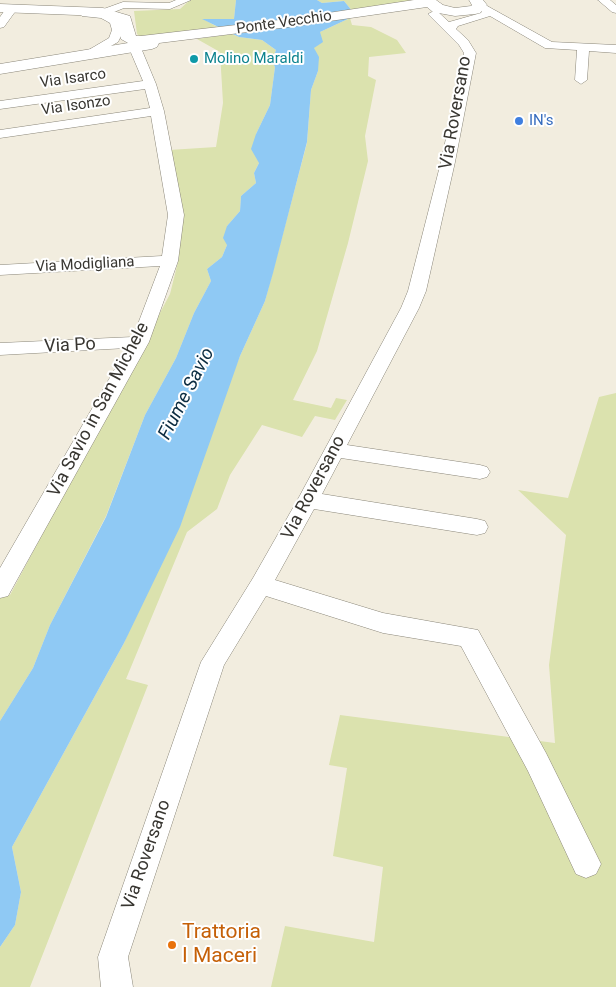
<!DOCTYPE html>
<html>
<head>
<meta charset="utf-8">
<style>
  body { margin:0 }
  canvas { display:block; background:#f2eddf }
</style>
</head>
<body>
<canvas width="616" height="987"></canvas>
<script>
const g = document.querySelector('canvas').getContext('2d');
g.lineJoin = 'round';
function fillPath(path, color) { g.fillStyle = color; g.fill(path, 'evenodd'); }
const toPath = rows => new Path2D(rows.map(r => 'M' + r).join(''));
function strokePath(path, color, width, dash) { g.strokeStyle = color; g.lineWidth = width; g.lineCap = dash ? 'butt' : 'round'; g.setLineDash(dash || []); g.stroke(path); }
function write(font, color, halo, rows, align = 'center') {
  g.font = font + ' Roboto,sans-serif'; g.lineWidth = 4; g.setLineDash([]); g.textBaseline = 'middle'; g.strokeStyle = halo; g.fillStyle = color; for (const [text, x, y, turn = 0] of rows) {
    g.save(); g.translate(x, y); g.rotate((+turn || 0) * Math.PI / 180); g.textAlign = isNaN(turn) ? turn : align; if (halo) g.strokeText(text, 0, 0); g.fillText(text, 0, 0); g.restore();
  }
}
fillPath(toPath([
  [190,0,236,0,234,19,203,19,223,30,141,37,137,34,134,11,180,9],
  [317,0,412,0,413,1,353,12,344,1,322,3],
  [350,18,352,25,371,27,397,40,406,53,369,57,368,76,376,80,365,136,368,161,348,243,317,351,293,400,331,408,336,398,347,400,335,420,315,416,302,437,262,425,230,475,217,509,187,532,126,679,148,685,30,987,0,987,0,947,15,925,21,892,12,847,124,643,240,356,265,301,307,143,311,90,318,71,314,48,320,32],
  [232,34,239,37,262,40,276,50,272,61,275,67,270,105,256,134,259,163,254,173,256,183,241,196,240,211,227,226,227,245,222,257,207,269,211,281,194,313,176,358,145,415,106,516,50,625,33,668,0,721,0,592,10,595,170,294,178,262,181,216,169,150,216,147,223,103,220,52,197,39],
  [616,393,616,987,271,987,285,926,374,942,383,867,333,856,347,768,329,765,340,715,555,743,549,665,566,535,518,490,568,498,599,397]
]), '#dbe2ae');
fillPath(toPath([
  [236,0,317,0,322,3,344,1,353,12,350,18,320,32,323,42,314,48,319,57,318,71,311,90,307,142,273,273,265,301,240,356,180,527,124,643,12,847,21,892,15,925,0,947,0,721,33,668,50,625,106,517,145,415,176,358,194,313,211,281,207,269,222,257,227,245,223,238,227,226,240,211,241,196,256,183,254,173,259,163,251,149,256,134,270,105,275,67,272,61,276,50,262,40,239,37,202,19,234,19]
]), '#8fc9f4');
const street = toPath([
  [176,0,191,0,170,9,124,8,109,14,119,19,124,30,118,42,90,58,86,59,80,55,109,38,112,30,110,23,101,18,82,16,80,14,82,12,98,11,123,2,169,3,176,0],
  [598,0,610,0,616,5,616,13,612,12,598,0],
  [480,2,552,42,616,45,616,53,589,51,587,80,581,84,575,80,577,50,545,48,490,16,458,26,456,29,468,40,476,53,455,162,426,291,419,308,347,445,480,465,487,467,490,472,487,477,480,479,341,458,322,494,477,519,485,521,488,527,485,533,477,535,314,509,275,580,383,613,478,630,546,753,601,864,596,874,586,878,576,874,528,771,461,646,383,633,266,596,224,665,128,957,133,987,101,987,98,957,201,662,253,578,298,499,401,308,408,291,441,162,464,53,459,45,428,14,434,11,438,12,449,22,481,13,482,11,474,5,480,2],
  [11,6,17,9,4,27,0,28,0,17,7,7,11,6],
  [135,44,141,48,156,84,164,111,184,215,178,261,149,342,8,596,0,598,0,568,127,348,0,355,0,343,133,337,160,266,0,275,0,265,162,256,168,215,151,116,0,138,0,130,150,108,145,89,0,109,0,101,143,81,129,48,135,44]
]);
const secondary = toPath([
  [414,0,436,0,443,5,455,8,471,6,472,5,469,0,483,0,487,5,480,13,475,14,455,16,433,12,427,7,288,27,159,43,157,47,152,49,0,74,0,64,128,43,121,39,118,22,102,16,0,12,0,4,103,8,130,16,136,36,141,36,288,19,414,0]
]);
strokePath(street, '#8a8679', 1);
strokePath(secondary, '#8a8679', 1);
fillPath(street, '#fff');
fillPath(secondary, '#fff');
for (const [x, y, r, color] of [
  [194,59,5,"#0f9aa8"],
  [519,121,5,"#3f7fe0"],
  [172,945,5,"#e8710a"]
]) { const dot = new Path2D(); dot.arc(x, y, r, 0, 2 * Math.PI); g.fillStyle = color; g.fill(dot); strokePath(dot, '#fff', 2); }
write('15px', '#383631', '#fff', [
  ["Ponte Vecchio",284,23,-8],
  ["Via Isarco",73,79,-8],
  ["Via Isonzo",76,106,-8],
  ["Via Modigliana",85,265,-3]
]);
write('15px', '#0d838f', '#fff', [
  ["Molino Maraldi",204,59]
], 'left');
write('15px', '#366cbe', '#fff', [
  ["IN's",529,121]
], 'left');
write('18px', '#383631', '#fff', [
  ["Via Roversano",456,113,-80],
  ["Via Po",70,346,-3],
  ["Via Savio in San Michele",99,410,-62],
  ["Via Roversano",314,488,-62],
  ["Via Roversano",147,855,-71]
]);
write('italic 19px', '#0c2d42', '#fff', [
  ["Fiume Savio",187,394,-63]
]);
write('21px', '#c56008', '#fff', [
  ["Trattoria",182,933],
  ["I Maceri",182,957]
], 'left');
</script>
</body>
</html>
